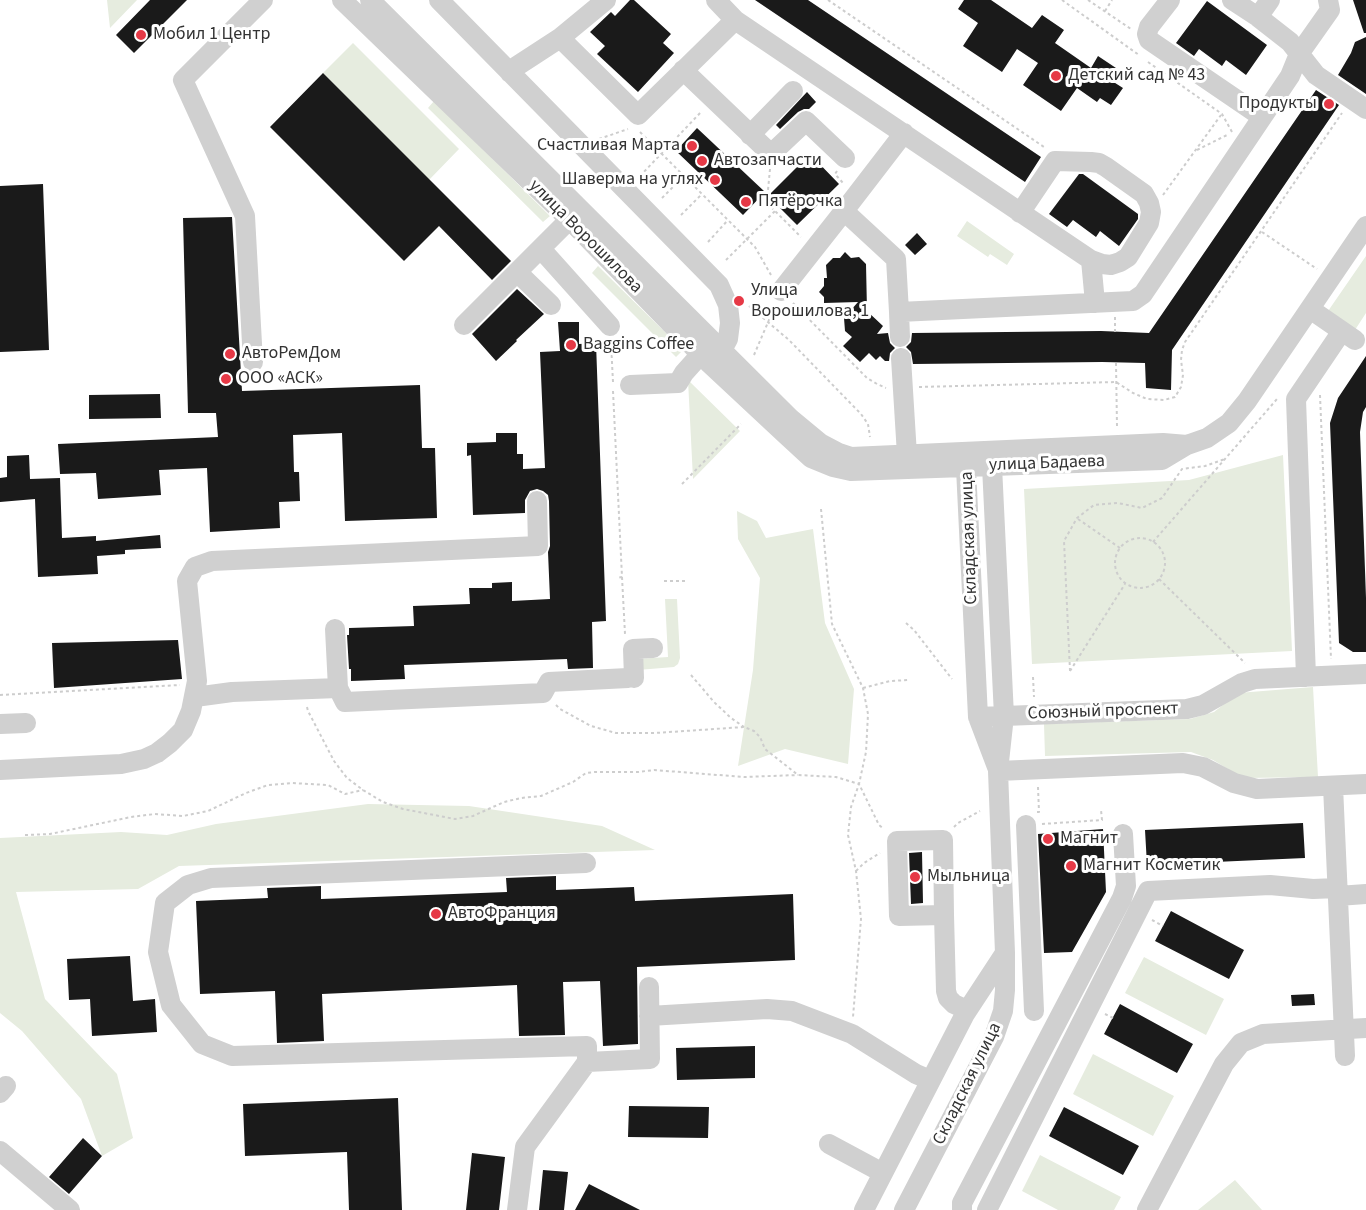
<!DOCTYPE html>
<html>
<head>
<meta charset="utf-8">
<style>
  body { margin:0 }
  canvas { display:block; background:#fff }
</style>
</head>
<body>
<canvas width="1366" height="1210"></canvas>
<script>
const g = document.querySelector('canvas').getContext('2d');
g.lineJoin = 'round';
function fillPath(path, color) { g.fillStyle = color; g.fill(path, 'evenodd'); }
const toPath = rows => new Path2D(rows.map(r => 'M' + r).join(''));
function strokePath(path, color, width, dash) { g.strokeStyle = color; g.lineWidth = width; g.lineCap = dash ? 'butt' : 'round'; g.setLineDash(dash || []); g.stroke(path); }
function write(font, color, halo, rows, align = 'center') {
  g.font = font + ' "Source Sans 3",sans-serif'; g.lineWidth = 6; g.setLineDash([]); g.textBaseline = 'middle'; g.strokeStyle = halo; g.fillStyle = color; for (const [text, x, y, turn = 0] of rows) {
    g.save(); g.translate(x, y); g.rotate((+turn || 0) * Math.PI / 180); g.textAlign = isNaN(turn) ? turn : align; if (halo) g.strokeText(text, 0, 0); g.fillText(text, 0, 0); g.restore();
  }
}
fillPath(toPath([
  [107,0,137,0,110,28],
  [353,43,459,149,429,180,323,73],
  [434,101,550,216,543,222,428,108],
  [967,221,1014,254,1007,265,990,254,988,257,957,236],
  [1366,256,1366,313,1353,333,1326,314],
  [598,266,683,350,676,357,592,273],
  [688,380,740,431,693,479],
  [1283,455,1292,651,1032,664,1024,489,1189,480],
  [737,511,757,521,766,538,813,529,825,623,854,689,848,764,785,749,738,766,753,670,760,578,738,539],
  [665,599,677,599,680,658,678,664,674,667,638,670,637,659,668,657],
  [1313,687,1318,777,1243,778,1213,760,1191,752,1045,756,1044,724,1190,719,1214,712,1238,693],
  [368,804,469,806,602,826,655,850,179,866,138,889,16,892,45,999,117,1074,133,1138,102,1156,81,1099,22,1031,0,1013,0,838,121,832,167,835,216,824],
  [1144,957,1224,999,1206,1035,1125,993],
  [1093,1054,1174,1096,1153,1136,1073,1094],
  [1040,1155,1121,1197,1114,1210,1058,1210,1022,1191],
  [1235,1180,1262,1210,1198,1210]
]), '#e6ecdf');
fillPath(toPath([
  [150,0,187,0,134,53,116,35],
  [630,0,634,0,671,34,663,43,674,53,638,92,597,54,605,46,590,32,611,12,615,16],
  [755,0,808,0,1041,157,1025,182],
  [964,0,991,0,1032,28,1042,15,1064,30,1055,43,1091,68,1098,56,1119,70,1112,81,1123,88,1111,105,1100,98,1097,102,1077,88,1061,111,1023,85,1038,63,1017,49,1002,72,963,46,978,23,958,9],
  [1353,0,1366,0,1366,33,1364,33],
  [1207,1,1267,45,1246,75,1226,60,1222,66,1199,49,1194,56,1176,43],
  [1366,37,1366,94,1338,75,1351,53,1355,42],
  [323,73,511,261,492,280,439,226,404,261,270,127],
  [1316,90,1339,105,1172,350,1171,390,1146,388,1145,363,1102,362,913,364,911,352,906,347,911,342,912,333,1101,331,1149,333],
  [807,92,816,102,809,109,804,109,798,112,780,129,776,125],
  [697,128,765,192,743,215,676,151],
  [810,154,839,184,797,225,768,196],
  [1079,174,1083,174,1138,214,1138,219,1119,246,1100,231,1096,237,1073,220,1067,227,1049,214],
  [43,184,49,350,0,352,0,186],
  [232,217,242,391,420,385,422,448,435,448,437,518,345,521,342,433,293,435,294,472,299,472,300,501,279,502,280,528,210,532,207,468,159,470,161,495,98,499,96,473,60,474,58,444,218,437,216,413,188,413,183,218],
  [917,233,927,244,915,255,905,245],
  [845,252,851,258,859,257,866,264,867,311,883,326,877,334,888,333,890,343,895,348,890,353,889,361,885,361,880,356,876,360,869,353,860,362,843,346,852,337,845,331,844,318,858,302,824,303,824,297,819,292,824,286,824,278,827,278,826,265,833,258,840,258],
  [517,289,544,314,516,340,517,341,496,361,472,334],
  [558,322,579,322,579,344,596,343,606,621,592,622,593,668,568,669,567,659,404,665,405,679,351,681,351,669,349,669,347,635,349,635,349,628,414,626,413,606,470,604,469,588,492,588,492,583,512,582,512,601,550,599,548,552,550,546,549,501,548,495,543,491,537,489,530,491,525,500,525,513,473,515,471,455,467,456,467,443,496,442,496,433,517,433,517,454,523,454,523,469,545,468,540,352,560,351],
  [1366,356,1366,407,1363,412,1360,432,1366,598,1366,652,1353,652,1339,643,1330,423,1338,398],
  [160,394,161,418,89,419,89,395],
  [29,455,30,479,60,478,62,538,96,536,96,541,160,535,161,548,125,550,125,554,97,556,98,574,38,577,35,499,0,502,0,478,7,477,7,456],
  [178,640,182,679,54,688,52,643],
  [1303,823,1305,858,1147,865,1145,830],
  [1103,829,1106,892,1072,952,1044,953,1038,834],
  [922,852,923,903,911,904,909,853],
  [556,876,556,890,634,887,635,901,793,894,795,960,637,967,638,1044,603,1046,600,981,563,982,565,1035,519,1036,517,985,322,994,324,1041,277,1043,275,991,200,994,196,901,268,898,267,888,321,886,321,899,507,892,506,878],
  [1171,911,1244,950,1229,979,1155,941],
  [130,956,133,1001,155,999,157,1032,92,1036,90,999,69,1000,67,959],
  [1314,994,1315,1005,1292,1006,1291,995],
  [1120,1004,1193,1044,1177,1073,1104,1034],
  [755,1046,755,1078,677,1080,676,1048],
  [398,1098,402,1210,349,1210,347,1152,245,1156,243,1104],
  [629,1106,709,1107,708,1138,628,1137],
  [1064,1107,1139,1146,1123,1175,1049,1136],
  [83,1138,102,1156,69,1194,49,1177],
  [472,1153,505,1157,499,1210,466,1210],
  [543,1170,568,1172,564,1210,539,1210],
  [589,1184,640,1210,575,1210]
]), '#1a1a1a');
strokePath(toPath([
  [828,0,1044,147],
  [1062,0,1139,55],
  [1088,0,1131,29],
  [1105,11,1112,0],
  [1148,62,1222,114,1232,132],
  [640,132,755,247,771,275],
  [599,139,628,129],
  [1197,150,1229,134],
  [770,169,768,190,764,200,801,237],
  [837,171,835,174,843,183],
  [640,176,702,111],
  [1163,195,1221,115],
  [662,198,683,177],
  [681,215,702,194],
  [1262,232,1317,269],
  [708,242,728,220],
  [726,260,775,211],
  [793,303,867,378,877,384,886,388],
  [749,306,789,340,861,414,868,424,870,437],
  [1115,317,1115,332],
  [611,343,613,382],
  [754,355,775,306],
  [1116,363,1117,427],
  [919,387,1116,382,1133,393,1147,399,1164,400,1175,397,1181,387,1183,375,1181,360,1182,350,1185,342,1342,113],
  [613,391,622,577,617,578],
  [1320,395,1331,659],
  [682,484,741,424],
  [821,509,832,624,863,688,868,714,866,752,859,784,879,825,884,829],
  [1078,519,1120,548],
  '1115 563a25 25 0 1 1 50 0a25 25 0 1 1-50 0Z',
  [1153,542,1277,399],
  [622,577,625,634],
  [1159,579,1245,663],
  [664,581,687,581],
  [906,623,914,630,952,679],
  [1070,671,1064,541,1077,518,1094,505,1118,503,1142,508,1162,498,1182,469,1205,466,1225,459],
  [1070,671,1125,584],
  [691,675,714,702,731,718,744,727],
  [1033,677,1034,697],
  [863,688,890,681,908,680],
  [0,695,180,685],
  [556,705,560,709,591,726,616,733,655,733,744,727,754,731,760,737,765,749,798,775,836,777,859,784,851,807,848,835,856,871,861,919,853,1017],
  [307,707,308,711,334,761,347,778,363,790,383,802,403,809,455,819,473,816,504,802,521,798,541,796,573,782,586,773,595,772,638,772,654,770,744,777,798,775],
  [1037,812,1039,812,1038,787],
  [1042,824,1102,820,1101,810],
  [954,827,958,823,980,811],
  [25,835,50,834,131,817,155,814,183,816,208,811,246,793,268,785,292,783,328,785,345,794,363,790],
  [856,871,864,863,880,853],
  [1152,920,1163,926],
  [1105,1014,1113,1018]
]), '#cdcdcd', 2, [3, 3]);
strokePath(toPath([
  [342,0,570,220,710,364,785,434,811,458,833,467,851,471,1162,460,1187,445,1207,438,1229,423,1247,401,1366,226],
  [370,0,791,419,820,443,839,453,851,457,1163,443,1187,445],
  [439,0,719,285,728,305,730,323,728,339,722,350,714,359],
  [716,0,735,20,1091,260,1095,303],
  [1170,0,1149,27,1147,34,1149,40,1262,117],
  [1232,0,1258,17,1290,42,1316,75,1366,109],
  [1258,17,1270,0],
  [560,38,638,115,735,20],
  [683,70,771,154,806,121,845,158],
  [510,73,517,66,560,38,606,0],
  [750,135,793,91],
  [844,211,904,133],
  [1020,213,1055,161,1091,162,1099,163,1106,167,1144,194,1149,203,1151,212,1149,223,1128,257,1120,262,1111,265,1102,264,1091,260],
  [541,249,610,326],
  [517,272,551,305],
  [781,291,844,211,896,259,899,312],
  [1310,309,1355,340],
  [464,325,578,211],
  [900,337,899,312,1133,301,1143,294,1290,76,1299,54,1330,10,1328,0],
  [901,358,907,455],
  [253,362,245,216,183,80,263,0],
  [630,385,678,383,684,373,709,345],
  [971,457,966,468,978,717,997,767],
  [335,629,338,688,345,702,543,693,549,682,628,678],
  [1306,677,1296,399,1342,331],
  [634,678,633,649,653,648],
  [195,697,232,692,338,688],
  [978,717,1187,709,1203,705,1242,683,1255,679,1366,674],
  [0,724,26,723],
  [0,770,121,764,144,759,157,753,170,743,183,730,191,711,197,681,187,581,195,567,212,561,538,546,537,501],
  [998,771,1183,763,1203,767,1234,783,1257,789,1366,784],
  [1333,786,1345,1056],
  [1026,825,1034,1011],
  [943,840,944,915,899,916,897,841,943,840],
  [586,863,211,878,188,885,165,903,158,952,171,1005,202,1044,232,1056,587,1046,587,1062],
  [1338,896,1366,894],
  [944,915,946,991,948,998,954,1004,967,1010],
  [649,1016,767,1009,792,1011,852,1034,916,1074,930,1080],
  [0,1093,6,1086],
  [829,1144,883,1173],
  [0,1151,70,1210],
  [517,1210,525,1147,587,1062,650,1059,649,987],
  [864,1210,965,1014,1005,953],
  [904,1210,994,1037,1003,1011,1005,990,1005,953,998,771,1004,716,992,466,982,459],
  [962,1210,962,1203,1122,898,1126,886,1123,834],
  [987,1210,1148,891,1270,885,1313,889,1337,888],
  [1147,1210,1224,1064,1241,1043,1263,1034,1366,1028]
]), '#d0d0d0', 20);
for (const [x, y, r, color] of [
  [141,35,6,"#e63946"],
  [1056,76,6,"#e63946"],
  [1329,104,6,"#e63946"],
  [692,146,6,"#e63946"],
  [702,161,6,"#e63946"],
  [715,180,6,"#e63946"],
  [746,202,6,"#e63946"],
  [739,301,6,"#e63946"],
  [571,345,6,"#e63946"],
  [230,354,6,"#e63946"],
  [226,379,6,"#e63946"],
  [1048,839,6,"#e63946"],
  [1071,866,6,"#e63946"],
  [915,877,6,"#e63946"],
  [436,914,6,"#e63946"]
]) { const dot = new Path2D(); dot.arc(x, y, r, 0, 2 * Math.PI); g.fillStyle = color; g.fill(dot); strokePath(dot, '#fff', 2); }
write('18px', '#333', '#fff', [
  ["Мобил 1 Центр",153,35],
  ["Детский сад № 43",1068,76],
  ["Продукты",1317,104,"right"],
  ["Счастливая Марта",680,146,"right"],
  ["Автозапчасти",714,161],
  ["Шаверма на углях",703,180,"right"],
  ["Пятёрочка",758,202],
  ["Улица",751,291],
  ["Ворошилова, 1",751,312],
  ["Baggins Coffee",583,345],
  ["АвтоРемДом",242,354],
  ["ООО «АСК»",238,379],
  ["Магнит",1060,839],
  ["Магнит Косметик",1083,866],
  ["Мыльница",927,877],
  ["АвтоФранция",448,914]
], 'left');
write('18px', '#333', '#fff', [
  ["улица Ворошилова",585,237,45],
  ["улица Бадаева",1047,464,-2],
  ["Складская улица",970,538,-92],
  ["Союзный проспект",1103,712,-2],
  ["Складская улица",968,1084,-64]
]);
</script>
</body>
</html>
